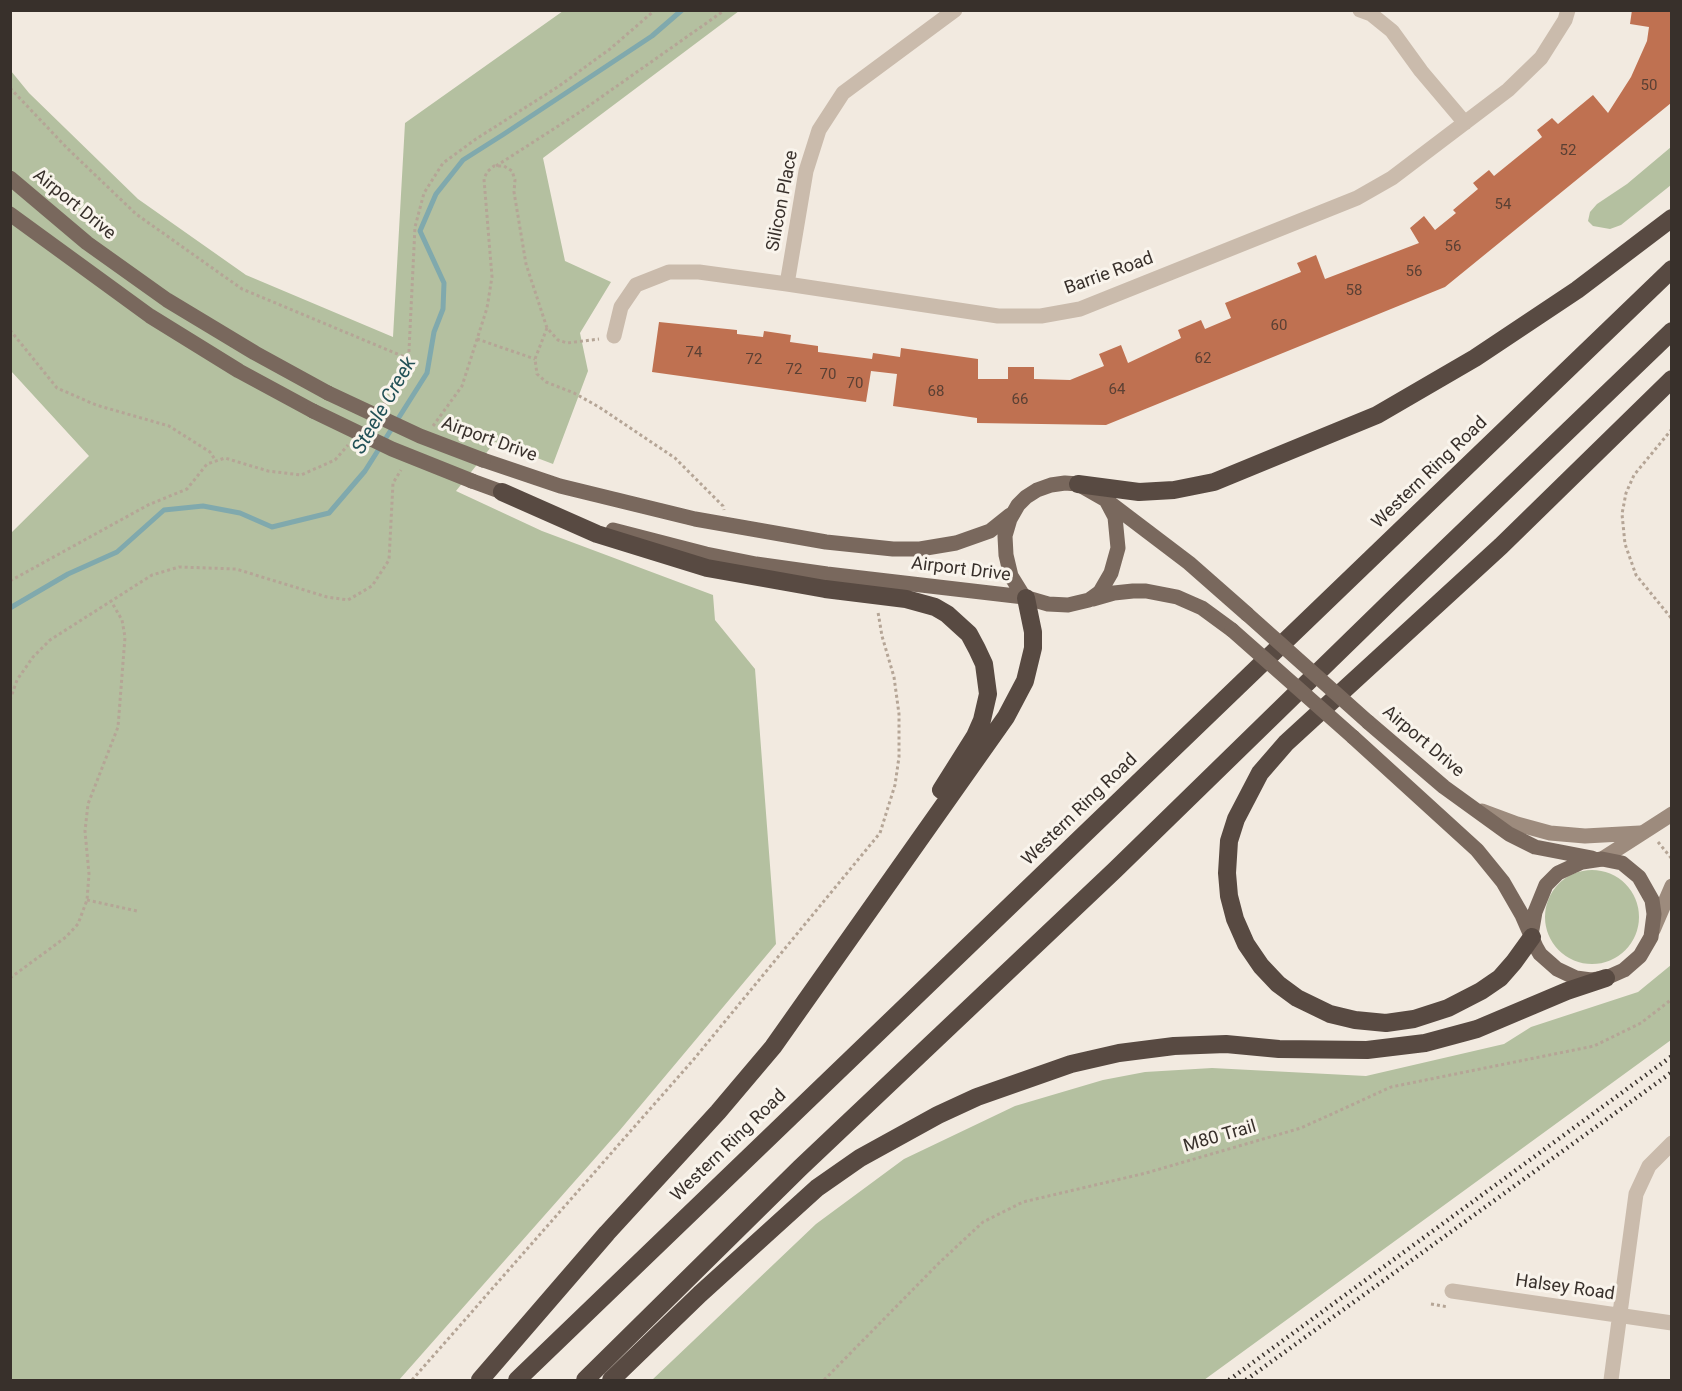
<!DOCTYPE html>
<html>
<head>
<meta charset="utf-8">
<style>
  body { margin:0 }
  #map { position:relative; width:1682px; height:1391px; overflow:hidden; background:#f2eae0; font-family:Roboto,sans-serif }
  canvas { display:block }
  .frame { position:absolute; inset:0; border:12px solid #38302b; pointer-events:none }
</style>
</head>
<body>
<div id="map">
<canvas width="1682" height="1391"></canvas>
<div class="frame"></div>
</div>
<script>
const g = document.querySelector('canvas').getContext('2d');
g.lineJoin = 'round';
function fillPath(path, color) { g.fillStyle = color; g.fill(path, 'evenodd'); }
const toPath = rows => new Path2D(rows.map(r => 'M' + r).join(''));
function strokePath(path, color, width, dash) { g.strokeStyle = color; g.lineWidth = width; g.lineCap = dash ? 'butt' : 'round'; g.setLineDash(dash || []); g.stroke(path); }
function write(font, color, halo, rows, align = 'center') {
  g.font = font + ' Roboto,sans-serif'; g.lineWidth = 6; g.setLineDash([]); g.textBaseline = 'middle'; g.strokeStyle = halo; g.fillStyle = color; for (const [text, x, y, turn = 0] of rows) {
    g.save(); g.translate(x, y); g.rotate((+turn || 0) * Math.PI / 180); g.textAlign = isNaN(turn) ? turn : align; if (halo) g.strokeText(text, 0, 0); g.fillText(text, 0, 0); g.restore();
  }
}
fillPath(toPath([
  [563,11,739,11,543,158,565,261,611,282,580,333,588,371,553,464,495,442,456,491,542,531,713,595,715,620,755,669,776,944,620,1130,399,1380,11,1380,11,533,89,456,11,371,11,71,29,93,138,199,246,275,393,337,405,123],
  [1671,147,1671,185,1621,225,1610,229,1593,226,1588,221,1590,212,1597,204,1627,184],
  '1545 917a47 47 0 1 1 94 0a47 47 0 1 1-94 0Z',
  [1671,965,1671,1040,1204,1380,652,1380,816,1224,904,1159,1015,1106,1103,1080,1145,1072,1212,1068,1366,1076,1504,1044,1531,1027,1638,992]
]), '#b4c0a0');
strokePath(toPath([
  [10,608,68,574,117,552,164,510,203,506,240,513,272,527,329,513,365,471,427,373,434,332,443,309,444,283,420,231,436,194,463,160,504,134,652,36,682,10]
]), '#80a9ad', 5);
fillPath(toPath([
  [1632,10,1671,10,1671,103,1445,287,1106,425,977,423,977,418,893,406,897,374,871,371,866,402,652,372,659,322,737,330,737,334,763,337,764,331,791,335,790,342,818,346,818,352,872,359,873,353,900,357,901,348,978,359,978,379,1008,379,1008,367,1034,367,1034,379,1070,380,1104,366,1099,354,1121,345,1128,363,1181,338,1178,330,1201,320,1205,329,1231,318,1225,303,1301,272,1297,263,1316,255,1325,279,1419,243,1410,228,1424,216,1435,230,1456,213,1453,210,1478,189,1473,183,1489,170,1494,176,1542,137,1537,130,1552,118,1558,124,1593,95,1608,113,1631,77,1647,41,1649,27,1630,24]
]), '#bf7151');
strokePath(toPath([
  [10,88,67,148,136,214,242,289,407,358],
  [496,166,580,112,725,10],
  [547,328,535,359,537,374,546,382,574,393,599,407,675,458,723,506,724,510],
  [10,330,57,388,96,405,169,426,210,452,216,461],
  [477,339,535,359],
  [384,404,398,388,408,371,415,227,424,193,443,163,476,139,559,86,610,49,655,10],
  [433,426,462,386,487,308,492,277,484,179,487,172,494,166,504,166,512,171,515,180,514,192,526,264,547,328,558,340,567,343,599,339],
  [1672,429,1634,475,1626,493,1622,514,1625,544,1636,575,1672,619],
  [10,581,148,505,187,489,207,464,225,458,268,471,301,475,335,460,348,445],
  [10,700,17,680,33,657,50,640,152,575,179,567,236,569,327,597,348,600,372,586,389,560,393,483,401,470],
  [1658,842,1672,859],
  [87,900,137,911],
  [10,978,66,937,78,924,87,900,89,874,85,831,88,804,118,727,125,637,122,620,111,601],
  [1431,1304,1448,1307],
  [412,1380,694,1059,880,833,895,785,899,757,899,714,894,677,882,636,878,612],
  [824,1380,940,1262,983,1222,1023,1202,1146,1173,1301,1128,1391,1087,1594,1046,1641,1023,1672,999]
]), '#b5a596', 3, [3, 3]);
strokePath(toPath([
  [1360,10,1371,14,1392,31,1421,71,1465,123],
  [787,284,806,171,819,130,843,93,955,10],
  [614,336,621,307,636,285,669,272,699,272,787,284,998,316,1041,316,1080,309,1357,198,1392,178,1508,90,1541,58,1565,20,1568,10],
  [1452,1291,1672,1323],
  [1611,1380,1636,1194,1649,1166,1672,1143]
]), '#cabbac', 15);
strokePath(toPath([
  [1482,811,1517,824,1550,833,1585,836,1640,833],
  [1602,859,1672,814],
  [1653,930,1672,886]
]), '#9d8b7d', 15);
strokePath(toPath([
  [10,178,87,243,167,300,255,353,328,393],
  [10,214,150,316,239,371,313,411],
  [483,460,560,486,695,519,826,542,893,549,920,549,956,543,990,531,1010,515],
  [472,481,513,496],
  [1106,500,1115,517,1118,548,1111,573,1100,592,1089,600,1068,605,1048,604,1024,597,1011,576,1006,555,1005,536,1010,519,1018,505,1026,497,1037,490,1051,485,1065,483,1078,484,1106,500,1189,563,1247,614],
  [613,530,706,554,756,564,827,574,1024,597],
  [1093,599,1114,593,1133,591,1146,591,1177,597,1202,608,1232,630],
  [1368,722,1444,787,1509,834,1535,847,1592,858],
  [1353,737,1477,850,1503,882,1522,915,1536,947,1540,954,1557,969,1576,978,1591,980,1606,978,1624,970,1640,956,1651,937,1654,914,1652,900,1639,877,1622,863,1602,859,1582,862,1558,873,1546,885,1535,912,1531,935]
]), '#79685d', 15);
strokePath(toPath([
  [1078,484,1139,492,1174,490,1214,482,1377,415,1475,358,1577,290,1672,218],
  [502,492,597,534,707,568,825,589,906,599,935,607,947,614,969,634,977,649,984,664,988,694,982,720,975,736,941,790],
  [1532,937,1514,962,1500,978,1481,991,1448,1008,1414,1019,1386,1023,1355,1020,1330,1014,1297,998,1278,984,1261,966,1246,944,1235,919,1229,896,1227,873,1229,841,1236,819,1260,773,1286,743,1501,546,1672,379],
  [480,1380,607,1233,718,1112,773,1047,1006,717,1025,681,1033,648,1033,632,1026,598],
  [517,1380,1672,269],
  [585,1380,800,1168,1115,870,1392,600,1672,331],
  [611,1380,700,1294,817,1188,860,1158,938,1115,977,1097,1071,1064,1119,1053,1174,1046,1226,1044,1279,1049,1367,1050,1425,1043,1477,1029,1567,991,1606,978]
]), '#584a42', 18);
strokePath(toPath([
  [1229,1380,1672,1056],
  [1246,1380,1672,1072]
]), '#38302b', 4.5, [1.5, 4.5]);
strokePath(toPath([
  [328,393,420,436,483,460],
  [313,411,392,449,472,481],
  [1247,614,1368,722],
  [1232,630,1353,737]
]), '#79685d', 15);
write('15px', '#5a4034', null, [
  ["50",1649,86],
  ["52",1568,151],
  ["54",1503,205],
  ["56",1453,247],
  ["56",1414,272],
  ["58",1354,291],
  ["60",1279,326],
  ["74",694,353],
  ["62",1203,359],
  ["72",754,360],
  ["72",794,370],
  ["70",828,375],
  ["70",855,384],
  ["64",1117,390],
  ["68",936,392],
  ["66",1020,400]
]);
write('18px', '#38302b', '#f9f4ec', [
  ["Silicon Place",783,201,-79],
  ["Airport Drive",74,205,39],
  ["Barrie Road",1109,274,-20],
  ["Airport Drive",489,440,20],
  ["Western Ring Road",1430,473,-44],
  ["Airport Drive",961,570,7],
  ["Airport Drive",1423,742,40],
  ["Western Ring Road",1080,810,-44],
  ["M80 Trail",1220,1137,-16],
  ["Western Ring Road",729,1146,-44],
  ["Halsey Road",1565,1288,8]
]);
write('italic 20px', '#225157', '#f9f4ec', [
  ["Steele Creek",385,406,-60]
]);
</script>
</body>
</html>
